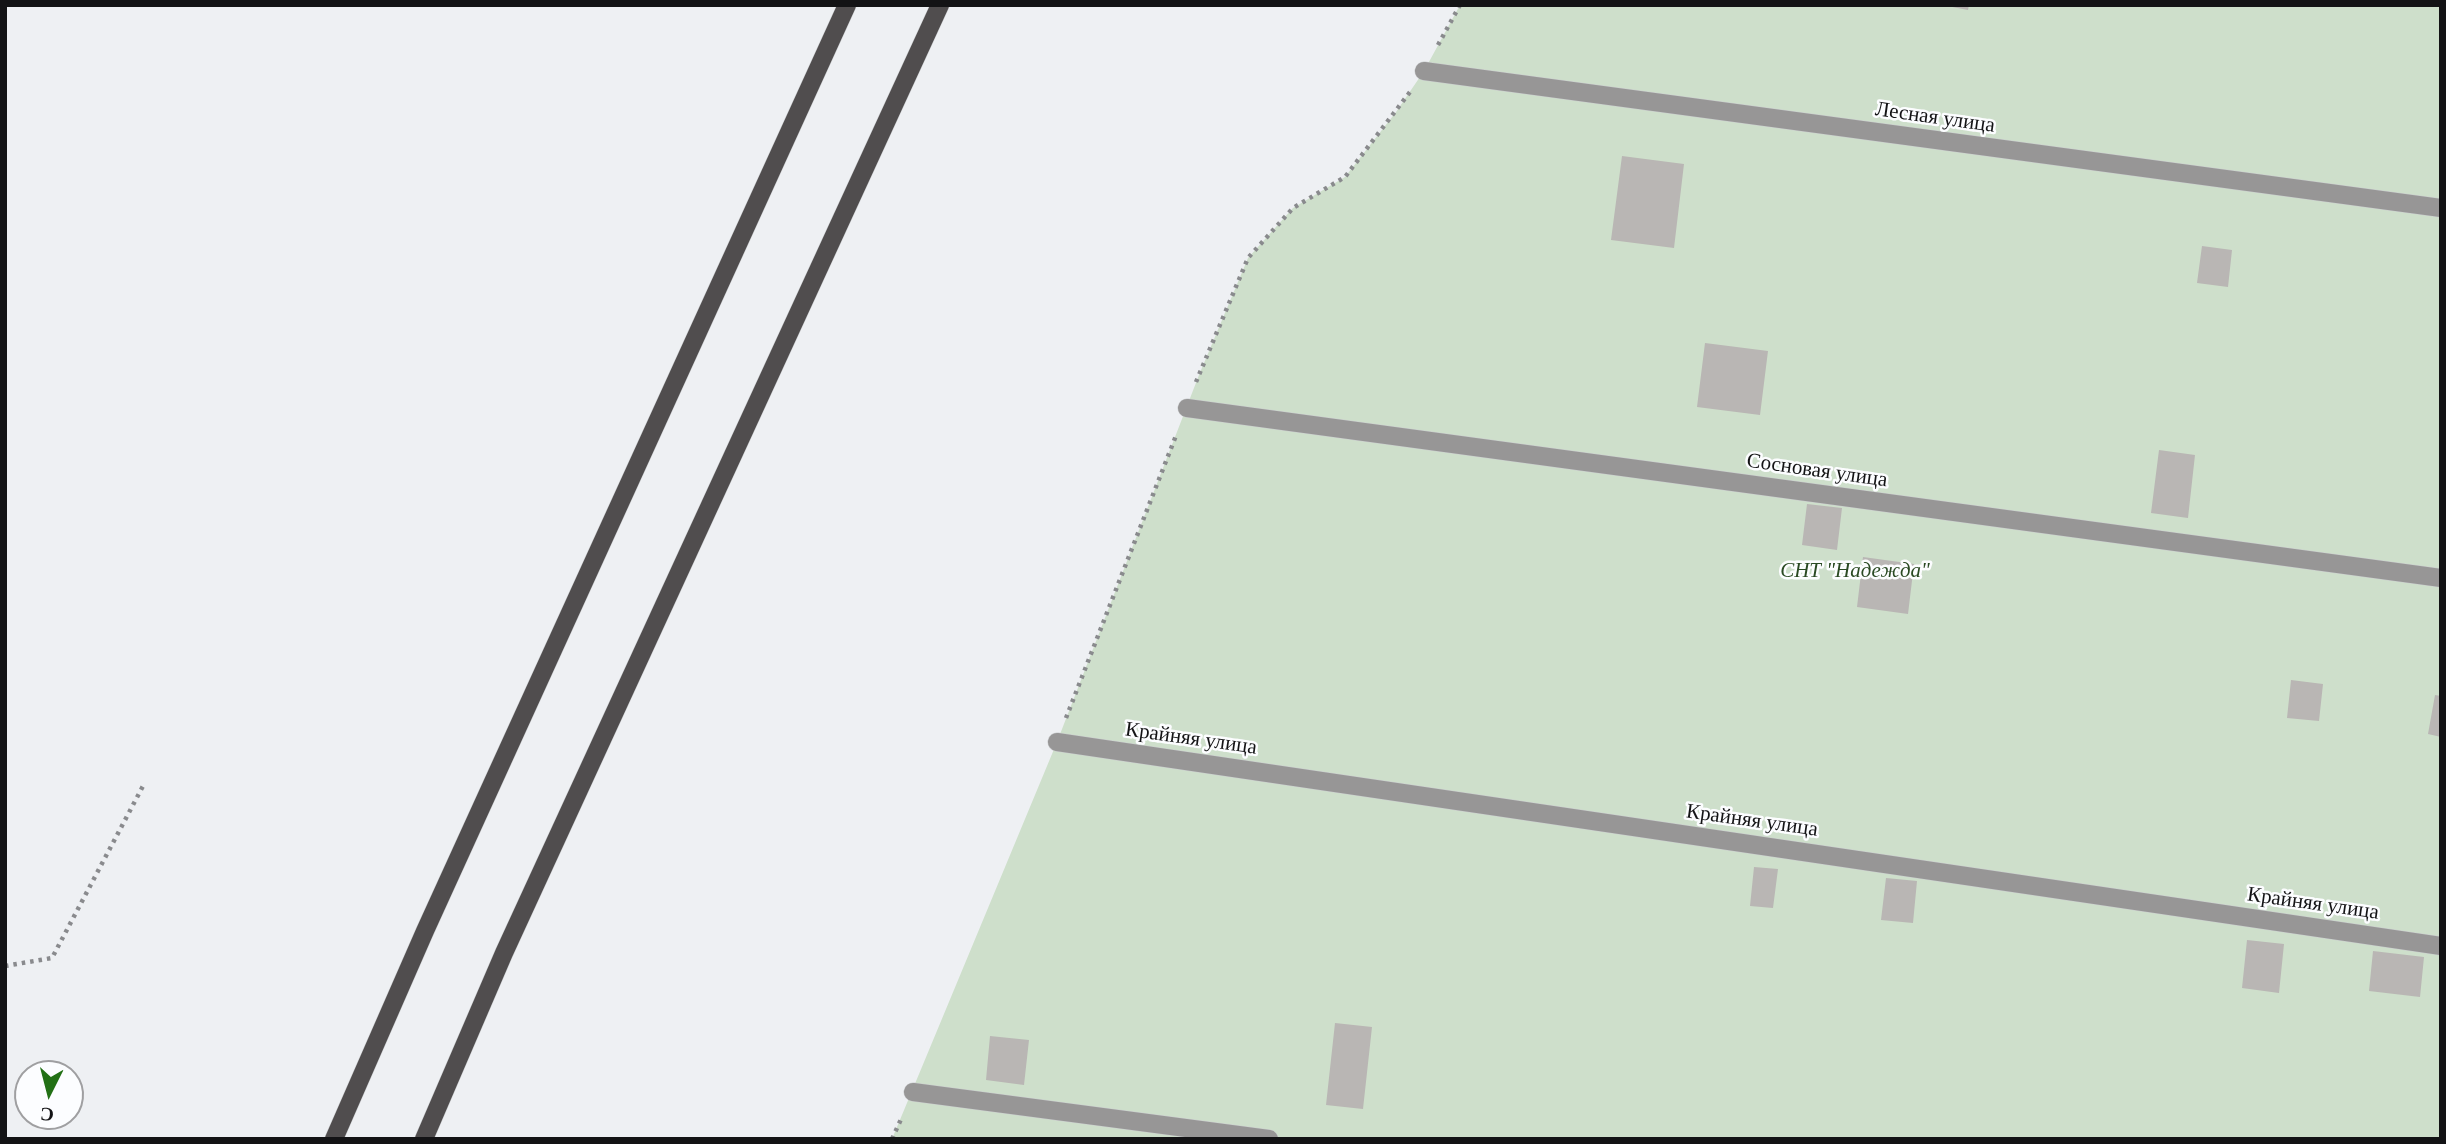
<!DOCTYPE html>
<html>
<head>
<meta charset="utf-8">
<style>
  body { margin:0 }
  #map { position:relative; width:2446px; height:1144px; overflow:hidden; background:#eef0f3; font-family:"Times New Roman",serif }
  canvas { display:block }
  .frame { position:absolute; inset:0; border:7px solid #131315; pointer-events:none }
  .north { position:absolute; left:14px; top:1060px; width:70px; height:70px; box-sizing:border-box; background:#fcfdff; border:2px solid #9f9fa1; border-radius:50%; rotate:186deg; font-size:19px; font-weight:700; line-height:28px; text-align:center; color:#131315 }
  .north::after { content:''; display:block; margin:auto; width:24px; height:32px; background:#227015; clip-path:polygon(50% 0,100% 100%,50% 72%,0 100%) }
</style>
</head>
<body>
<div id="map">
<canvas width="2446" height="1144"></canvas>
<div class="frame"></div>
<div class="north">С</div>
</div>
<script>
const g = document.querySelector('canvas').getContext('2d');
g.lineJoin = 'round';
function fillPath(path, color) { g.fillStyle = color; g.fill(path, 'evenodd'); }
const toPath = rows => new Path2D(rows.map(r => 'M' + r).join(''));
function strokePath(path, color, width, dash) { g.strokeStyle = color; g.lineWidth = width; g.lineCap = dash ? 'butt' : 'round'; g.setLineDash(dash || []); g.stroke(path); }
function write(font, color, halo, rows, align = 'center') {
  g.font = font + ' "Times New Roman",serif'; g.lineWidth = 5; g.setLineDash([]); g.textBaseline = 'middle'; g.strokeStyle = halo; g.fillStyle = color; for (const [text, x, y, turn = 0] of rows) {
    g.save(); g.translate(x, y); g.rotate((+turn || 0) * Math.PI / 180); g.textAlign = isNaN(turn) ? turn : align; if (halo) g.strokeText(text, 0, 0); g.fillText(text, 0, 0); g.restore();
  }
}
fillPath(toPath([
  [1460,5,2441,5,2441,1139,892,1139,1057,742,1199,375,1248,258,1293,208,1345,177,1396,112,1424,71]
]), '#cedfcb');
fillPath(toPath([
  [1942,5,1969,5,1968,10],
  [1622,156,1684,164,1674,248,1611,240],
  [2202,246,2232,250,2228,287,2197,283],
  [1705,343,1768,351,1760,415,1697,407],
  [2159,450,2195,455,2188,518,2151,513],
  [1807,504,1842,508,1837,550,1802,545],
  [1863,557,1914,564,1908,614,1857,607],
  [2291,680,2323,684,2319,721,2287,718],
  [2435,695,2441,696,2441,737,2428,734],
  [1754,867,1778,869,1773,908,1750,906],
  [1886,878,1917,881,1913,923,1881,920],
  [2247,940,2284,944,2279,993,2242,988],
  [2373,951,2424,957,2420,997,2369,991],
  [1335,1023,1372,1027,1363,1109,1326,1105],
  [990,1036,1029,1040,1024,1085,986,1080]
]), '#b9b6b4');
const service = toPath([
  [913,1092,1269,1139]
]);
const minor = toPath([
  [1424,71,2441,208],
  [1187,408,2441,578],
  [1057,742,2441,946]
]);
const primary = toPath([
  [334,1139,425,931,847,5],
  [424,1139,504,953,940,5]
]);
strokePath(service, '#cbcdcf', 19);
strokePath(minor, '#cbcdcf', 19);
strokePath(primary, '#cbcdcf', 19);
strokePath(toPath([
  [1438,45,1460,5],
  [1196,382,1248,258,1293,208,1345,177,1410,92],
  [1066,718,1177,433],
  [5,966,52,958,143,786],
  [892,1139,902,1117]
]), '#898a8d', 4.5, [3.5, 5]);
strokePath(service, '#979696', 18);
strokePath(minor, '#979696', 18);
strokePath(primary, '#504d4e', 18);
write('21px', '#131315', '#fcfdff', [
  ["Лесная улица",1935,118,8],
  ["Сосновая улица",1817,471,8],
  ["Крайняя улица",1191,739,8],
  ["Крайняя улица",1752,821,8],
  ["Крайняя улица",2313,904,8]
]);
write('italic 21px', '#2a4a23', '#fcfdff', [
  ["СНТ \"Надежда\"",1855,571]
]);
</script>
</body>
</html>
